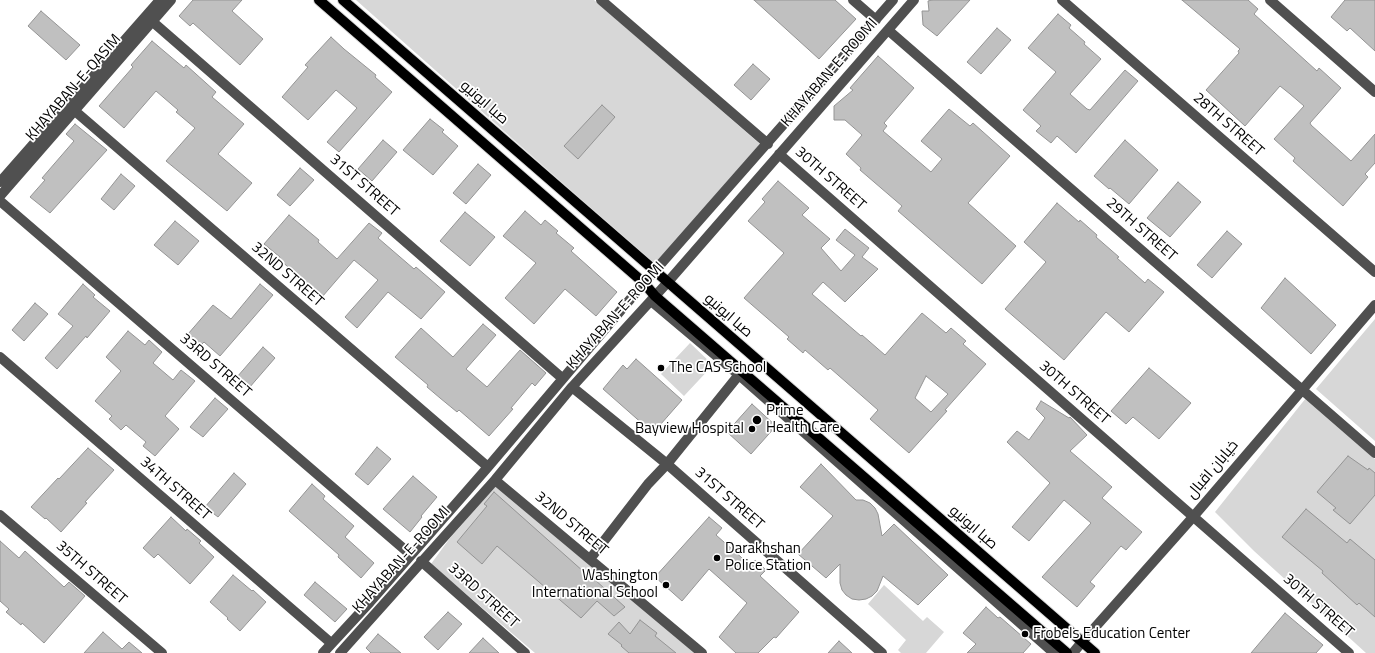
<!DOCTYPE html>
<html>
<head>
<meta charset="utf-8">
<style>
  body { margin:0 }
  canvas { display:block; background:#fff }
</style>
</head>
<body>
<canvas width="1375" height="653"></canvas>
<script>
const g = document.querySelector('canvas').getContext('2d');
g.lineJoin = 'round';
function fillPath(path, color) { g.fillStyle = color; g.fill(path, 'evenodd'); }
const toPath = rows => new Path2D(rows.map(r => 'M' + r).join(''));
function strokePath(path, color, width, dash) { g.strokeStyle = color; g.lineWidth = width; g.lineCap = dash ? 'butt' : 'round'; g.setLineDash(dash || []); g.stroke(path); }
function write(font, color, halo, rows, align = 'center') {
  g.font = font + ' "Titillium Web",Cairo,sans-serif'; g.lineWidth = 3.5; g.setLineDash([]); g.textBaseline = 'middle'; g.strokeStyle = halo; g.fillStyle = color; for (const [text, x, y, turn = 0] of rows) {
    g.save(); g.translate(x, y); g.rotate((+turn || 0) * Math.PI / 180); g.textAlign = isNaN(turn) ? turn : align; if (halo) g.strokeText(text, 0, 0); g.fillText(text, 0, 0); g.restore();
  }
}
fillPath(toPath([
  [356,0,594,0,760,144,655,265],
  [1375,319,1375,441,1316,389],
  [690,343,713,365,684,396,661,374],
  [1306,398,1375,459,1375,653,1366,653,1254,551,1215,512],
  [496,486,695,653,535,653,431,564,450,538],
  [884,585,923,621,927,617,944,632,926,653,901,653,898,650,906,640,868,604]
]), '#d7d7d7');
const building = toPath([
  [193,0,242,0,232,11,263,39,240,65,193,23,190,26,179,16,193,0],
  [754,0,835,0,856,19,819,59,754,0],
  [932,0,970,0,937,36,923,25,922,11,929,11,928,1,932,0],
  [1182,0,1248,0,1258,9,1254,14,1317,71,1319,68,1341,88,1310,123,1311,125,1351,161,1375,134,1375,163,1365,174,1368,177,1343,206,1293,161,1295,158,1274,139,1304,106,1290,94,1280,86,1245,126,1206,90,1239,53,1238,51,1240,49,1182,0],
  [1345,0,1375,0,1375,51,1350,28,1347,31,1331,17,1345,0],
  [41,11,80,45,66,60,28,26,41,11],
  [1058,14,1071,25,1069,28,1085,42,1084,44,1101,59,1070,94,1087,109,1090,110,1125,70,1138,81,1076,153,1057,136,1051,143,1036,131,1041,126,1023,110,1056,72,1028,48,1058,14],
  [997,28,1011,40,981,74,967,62,997,28],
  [331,37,344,49,376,75,375,77,392,92,339,152,327,142,357,108,336,90,308,120,282,97,308,67,305,65,331,37],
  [152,41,184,68,186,65,216,92,212,97,244,124,218,154,252,183,227,211,166,161,195,128,176,112,178,110,156,91,124,128,99,106,133,67,131,65,152,41],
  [878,56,914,88,884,123,887,126,883,131,931,172,942,159,921,141,949,109,970,126,973,123,1010,156,968,203,1016,246,982,284,898,211,902,206,860,170,861,168,846,154,862,135,845,120,834,120,834,106,853,90,850,88,878,56],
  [753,64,770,79,751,100,734,85,753,64],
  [602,105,615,117,578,159,564,146,602,105],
  [430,119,444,130,442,132,458,146,433,175,403,150,430,119],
  [75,124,107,150,50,213,30,197,45,180,42,178,74,141,66,134,75,124],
  [383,140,397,152,372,181,358,169,383,140],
  [1125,140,1158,170,1129,204,1110,188,1109,189,1094,176,1125,140],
  [478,164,491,175,466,204,453,193,478,164],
  [300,168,314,180,290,206,277,195,300,168],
  [121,174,135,186,114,210,101,199,121,174],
  [778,181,809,208,802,215,830,239,821,248,841,271,855,255,836,240,845,229,869,248,862,257,878,269,845,302,823,282,812,294,861,336,862,335,885,355,922,313,946,333,951,328,966,341,963,344,986,364,945,410,947,411,909,453,870,419,878,410,830,368,828,370,805,350,803,353,787,339,789,337,744,298,784,253,748,221,765,202,762,199,778,181],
  [926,376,948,394,931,412,915,398,926,376],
  [1178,182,1201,202,1170,237,1147,218,1178,182],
  [1057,203,1079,222,1080,220,1097,235,1096,237,1119,257,1117,258,1145,283,1148,279,1164,292,1129,332,1106,312,1064,360,1005,309,1046,262,1024,242,1057,203],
  [525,211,541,225,545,220,558,231,556,233,574,248,571,251,617,292,596,316,565,289,534,324,505,298,536,263,503,236,525,211],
  [465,212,495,237,470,266,440,241,465,212],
  [289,215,319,240,318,242,337,259,369,223,382,233,378,238,414,269,416,267,445,292,421,319,388,292,357,328,345,317,378,280,354,260,322,297,279,259,280,257,264,244,289,215],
  [175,221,199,241,178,265,154,245,175,221],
  [1227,231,1242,244,1212,278,1197,265,1227,231],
  [1285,278,1336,325,1311,354,1261,308,1285,278],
  [83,284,95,295,93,297,110,311,87,338,86,336,57,369,45,358,73,326,58,314,83,284],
  [260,284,273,295,220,356,204,342,201,345,188,334,213,305,231,319,260,284],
  [35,303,48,314,24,341,12,330,35,303],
  [483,324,496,335,466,369,487,387,520,350,546,373,535,386,532,383,511,408,513,409,489,436,459,410,457,412,440,398,427,387,428,385,395,357,421,328,453,357,483,324],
  [128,331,145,345,149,340,162,352,153,363,173,380,181,370,195,381,165,416,179,429,155,456,143,446,146,442,126,425,121,430,109,419,112,416,95,401,121,371,106,357,128,331],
  [263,347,275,358,249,388,237,377,263,347],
  [636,359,682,400,653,433,603,389,623,365,627,369,636,359],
  [1149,368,1191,403,1159,439,1133,417,1126,424,1111,411,1149,368],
  [215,398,228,409,203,437,190,427,215,398],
  [1041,401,1069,418,1070,417,1087,435,1070,451,1112,487,1102,498,1142,532,1126,550,1121,546,1090,582,1095,586,1077,607,1042,577,1091,523,1064,500,1029,541,1012,527,1050,483,1007,442,1017,431,1029,440,1045,418,1036,409,1041,401],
  [752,404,776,426,751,454,727,432,752,404],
  [377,447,391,459,368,485,355,474,377,447],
  [88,448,114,470,85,502,87,503,61,532,46,518,45,519,31,507,58,478,59,479,88,448],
  [1348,456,1368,470,1369,468,1375,473,1375,495,1350,524,1333,510,1336,508,1317,492,1348,456],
  [821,464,856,500,863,500,870,503,875,508,878,514,882,536,894,524,948,575,918,605,883,576,877,591,872,596,866,599,859,600,852,599,846,595,842,590,840,583,840,564,826,578,798,554,833,516,800,487,821,464],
  [234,473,246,484,218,517,205,507,234,473],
  [413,476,437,497,421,516,422,517,410,532,383,509,413,476],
  [312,484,325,496,323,499,354,526,345,537,374,563,361,578,338,557,339,555,289,511,312,484],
  [494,492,593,580,594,579,625,607,614,616,597,601,581,618,497,546,482,564,457,542,487,506,484,504,494,492],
  [1306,509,1347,543,1350,539,1375,560,1375,617,1359,603,1357,605,1322,573,1323,571,1282,537,1306,509],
  [171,517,186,531,187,529,201,541,199,543,214,557,190,584,158,554,154,558,143,548,171,517],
  [709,517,722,528,716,535,750,565,755,560,766,570,760,576,799,612,776,638,774,637,758,653,736,653,719,637,747,603,709,569,682,601,655,577,709,517],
  [0,541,19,558,25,551,64,587,69,582,85,596,44,643,22,623,21,625,6,612,9,609,0,601,0,541],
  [233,575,252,591,253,590,266,602,240,631,227,619,228,618,210,602,233,575],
  [315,582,347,609,335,622,304,595,315,582],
  [986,607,998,618,1000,617,1031,644,1023,653,967,653,976,644,963,633,986,607],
  [448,612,462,624,438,650,424,637,448,612],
  [1285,613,1323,645,1316,653,1251,653,1285,613],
  [640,620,657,633,655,636,676,653,629,653,621,646,622,645,608,634,619,622,630,634,640,620],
  [103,632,122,649,129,642,142,653,84,653,103,632],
  [378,634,401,653,371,653,366,648,378,634],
  [483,638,499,653,469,653,483,638],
  [839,641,852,653,828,653,839,641]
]);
fillPath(building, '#c0c0c0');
strokePath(building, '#949494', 1);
const major = toPath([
  [319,0,644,283,655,296,1067,653],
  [343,0,1095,653]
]);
strokePath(major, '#dbdbdb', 12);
strokePath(toPath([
  [601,0,768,144],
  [853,0,876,20],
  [1062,0,1375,272],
  [1270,0,1375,92],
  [146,16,562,378],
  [888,30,1375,453],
  [68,105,488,467],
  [779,154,1349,653],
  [0,182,160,0],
  [0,196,171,0],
  [0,201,411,555],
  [651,301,739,375,1054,653],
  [0,357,331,643],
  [572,387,667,464,882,653],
  [495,480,702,653],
  [0,515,162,653],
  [590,559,648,484,667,464,742,371],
  [421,561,525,653],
  [323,653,370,602,488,467,644,283,893,0],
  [340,653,495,480,572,387,667,283,914,0],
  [1073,653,1082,642,1193,517,1375,305]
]), '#505050', 10);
strokePath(major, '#000', 10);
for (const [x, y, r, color] of [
  [661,368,4,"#000"],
  [757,420,5,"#000"],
  [752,429,4,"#000"],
  [717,558,4,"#000"],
  [666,585,4,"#000"],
  [1025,634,4,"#000"]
]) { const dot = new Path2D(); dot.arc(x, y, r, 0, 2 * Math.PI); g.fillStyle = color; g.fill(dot); strokePath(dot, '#fff', 1.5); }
write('15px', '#000', '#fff', [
  ["KHAYABAN-E-ROOMI",830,73,-49],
  ["KHAYABAN-E-QASIM",74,88,-49],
  ["صبا ایونیو",484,103,41],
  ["28TH STREET",1228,125,41],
  ["30TH STREET",830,179,41],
  ["31ST STREET",364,186,41],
  ["29TH STREET",1141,230,41],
  ["32ND STREET",287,275,41],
  ["KHAYABAN-E-ROOMI",616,316,-48],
  ["صبا ایونیو",728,316,41],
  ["33RD STREET",215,366,41],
  ["30TH STREET",1074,393,41],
  ["خیابان اقبال",1213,470,-50],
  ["34TH STREET",175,489,41],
  ["31ST STREET",729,499,41],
  ["32ND STREET",571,524,40],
  ["صبا ایونیو",973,528,41],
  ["KHAYABAN-E-ROOMI",402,560,-48],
  ["35TH STREET",91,573,41],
  ["33RD STREET",483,596,42],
  ["30TH STREET",1318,606,41]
]);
write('15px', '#000', '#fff', [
  ["The CAS School",669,368],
  ["Prime",766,411],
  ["Health Care",766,428],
  ["Bayview Hospital",744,429,"right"],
  ["Darakhshan",725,549],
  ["Police Station",725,566],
  ["Washington",658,576,"right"],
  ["International School",658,593,"right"],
  ["Frobels Education Center",1033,634]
], 'left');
</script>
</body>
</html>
